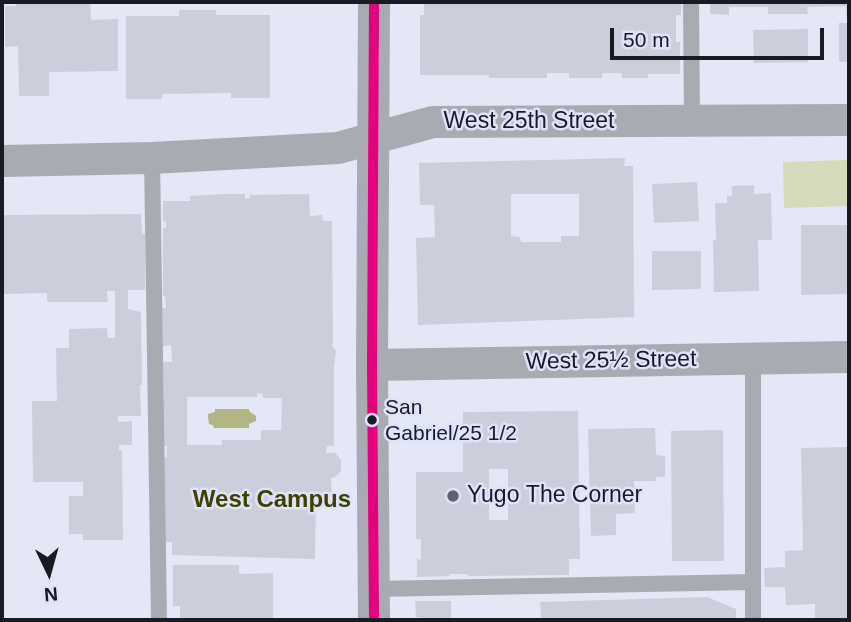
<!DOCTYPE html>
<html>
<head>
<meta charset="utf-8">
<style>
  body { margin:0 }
  #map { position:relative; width:851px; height:622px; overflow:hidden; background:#e4e7f5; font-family:Helvetica,sans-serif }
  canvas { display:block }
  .frame { position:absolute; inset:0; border:4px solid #181a24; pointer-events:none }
  .north { position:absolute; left:14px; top:538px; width:70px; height:70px; -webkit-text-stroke:5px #dee3fb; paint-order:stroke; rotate:175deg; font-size:19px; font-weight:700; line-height:28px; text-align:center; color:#181a24 }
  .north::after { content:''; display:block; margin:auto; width:24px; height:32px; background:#181a24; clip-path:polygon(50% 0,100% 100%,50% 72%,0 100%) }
  .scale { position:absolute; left:610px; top:28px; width:214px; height:32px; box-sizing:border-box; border:4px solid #181a24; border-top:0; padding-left:9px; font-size:21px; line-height:24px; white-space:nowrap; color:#181a24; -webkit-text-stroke:5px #dee3fb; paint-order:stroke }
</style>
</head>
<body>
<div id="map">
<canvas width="851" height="622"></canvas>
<div class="frame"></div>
<div class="north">N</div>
<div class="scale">50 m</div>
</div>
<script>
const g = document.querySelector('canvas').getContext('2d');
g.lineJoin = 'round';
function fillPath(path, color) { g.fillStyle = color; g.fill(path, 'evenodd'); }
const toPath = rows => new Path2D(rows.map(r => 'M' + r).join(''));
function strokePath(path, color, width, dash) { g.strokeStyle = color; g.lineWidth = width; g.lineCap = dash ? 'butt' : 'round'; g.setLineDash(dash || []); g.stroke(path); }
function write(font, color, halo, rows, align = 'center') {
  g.font = font + ' Helvetica,sans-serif'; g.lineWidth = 5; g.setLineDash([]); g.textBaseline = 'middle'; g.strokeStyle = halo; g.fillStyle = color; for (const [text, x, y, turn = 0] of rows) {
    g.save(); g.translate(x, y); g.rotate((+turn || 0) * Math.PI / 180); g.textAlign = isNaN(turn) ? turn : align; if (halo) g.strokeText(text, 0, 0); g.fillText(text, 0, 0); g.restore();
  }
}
fillPath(toPath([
  [849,160,849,206,784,208,783,162]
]), '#d7daba');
fillPath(toPath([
  [215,409,249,409,249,411,256,416,256,421,249,424,249,428,214,428,213,425,209,424,208,417,208,414,215,412]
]), '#b3b582');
fillPath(toPath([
  [16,2,90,2,91,20,118,19,118,71,49,72,49,96,19,96,18,46,5,47,5,6,16,6],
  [424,2,681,2,681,15,676,15,676,42,680,42,680,74,648,74,648,78,622,78,622,73,602,73,602,78,569,78,569,73,547,73,547,78,489,78,489,75,420,75,420,15,424,15],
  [710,2,849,2,849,15,846,15,846,6,807,7,808,14,768,14,768,7,729,7,729,15,710,14],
  [179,10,216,10,216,15,270,15,270,98,231,98,231,93,162,94,162,99,126,99,126,16,179,16],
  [839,23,849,23,849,62,839,62],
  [808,29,808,62,754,63,753,30],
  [625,158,624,166,633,166,634,317,418,325,416,238,435,237,434,205,420,205,419,163],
  [511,194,579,194,579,236,561,236,561,242,521,242,520,237,511,236],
  [697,182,699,221,654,223,652,184],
  [754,185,754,194,771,193,772,240,758,240,759,291,714,292,713,240,716,240,715,203,727,203,727,196,732,196,732,186],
  [226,194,245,194,245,199,250,198,250,195,309,194,310,216,322,215,323,221,332,221,333,344,331,344,336,351,334,366,334,446,327,446,326,453,335,453,341,460,341,471,335,477,331,478,332,497,316,497,315,559,172,555,172,542,165,542,164,457,167,457,167,446,161,446,160,400,164,400,163,362,172,362,171,345,163,346,162,308,166,308,165,296,163,296,163,228,166,228,166,222,163,221,163,201,190,201,190,196],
  [257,393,263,394,263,398,282,398,281,430,261,430,261,440,222,440,222,445,187,445,187,397,257,397],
  [141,214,142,234,145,234,145,290,128,290,128,309,141,312,142,385,140,385,141,416,118,416,118,422,132,421,132,445,119,445,119,450,122,450,123,540,83,540,83,534,69,534,69,496,83,496,83,482,33,482,32,401,57,401,56,348,69,348,69,329,107,328,108,338,115,338,115,291,107,291,108,302,47,302,47,293,3,294,3,215],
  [801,225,849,225,849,294,801,295],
  [652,251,701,251,701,289,652,290],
  [578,411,580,559,569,559,569,575,468,576,467,574,449,574,450,576,417,577,417,559,421,560,421,539,416,539,416,472,463,472,463,412],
  [489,469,508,469,508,520,489,520],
  [655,428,656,455,665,456,665,477,656,477,656,481,634,481,635,513,616,514,616,535,591,536,588,429],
  [723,430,724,561,672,561,671,431],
  [849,447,849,620,815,620,815,604,786,605,785,587,765,587,764,568,785,567,785,551,803,550,801,448],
  [173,565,239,565,239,574,273,573,273,620,180,620,180,606,173,606],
  [707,597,736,609,736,620,541,620,540,602],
  [415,601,451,601,451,618,459,618,459,620,419,620,419,617,416,617]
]), '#cccfdb');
strokePath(toPath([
  [691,2,692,121],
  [152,158,159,620],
  [753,358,753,620],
  [373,589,753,582]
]), '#a9abb2', 16);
strokePath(toPath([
  [374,2,372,365,374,620],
  [2,161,152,158,338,148,433,122,849,120],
  [372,365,849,357]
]), '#a9abb2', 32);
strokePath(toPath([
  [374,2,372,365,374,620]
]), '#e5007d', 10);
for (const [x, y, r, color] of [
  [372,420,6,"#181a24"],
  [453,496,7,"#5f626d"]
]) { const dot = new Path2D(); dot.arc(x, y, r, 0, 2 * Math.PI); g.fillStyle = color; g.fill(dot); strokePath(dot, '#dee3fb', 2.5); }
write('21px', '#181a24', '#dee3fb', [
  ["San",385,408],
  ["Gabriel/25 1/2",385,434]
], 'left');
write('23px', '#181a24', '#dee3fb', [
  ["West 25th Street",529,122],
  ["West 25½ Street",611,361,-1]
]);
write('23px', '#181a24', '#dee3fb', [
  ["Yugo The Corner",467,496]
], 'left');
write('bold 24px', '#404000', '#dee3fb', [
  ["West Campus",272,500]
]);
</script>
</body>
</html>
